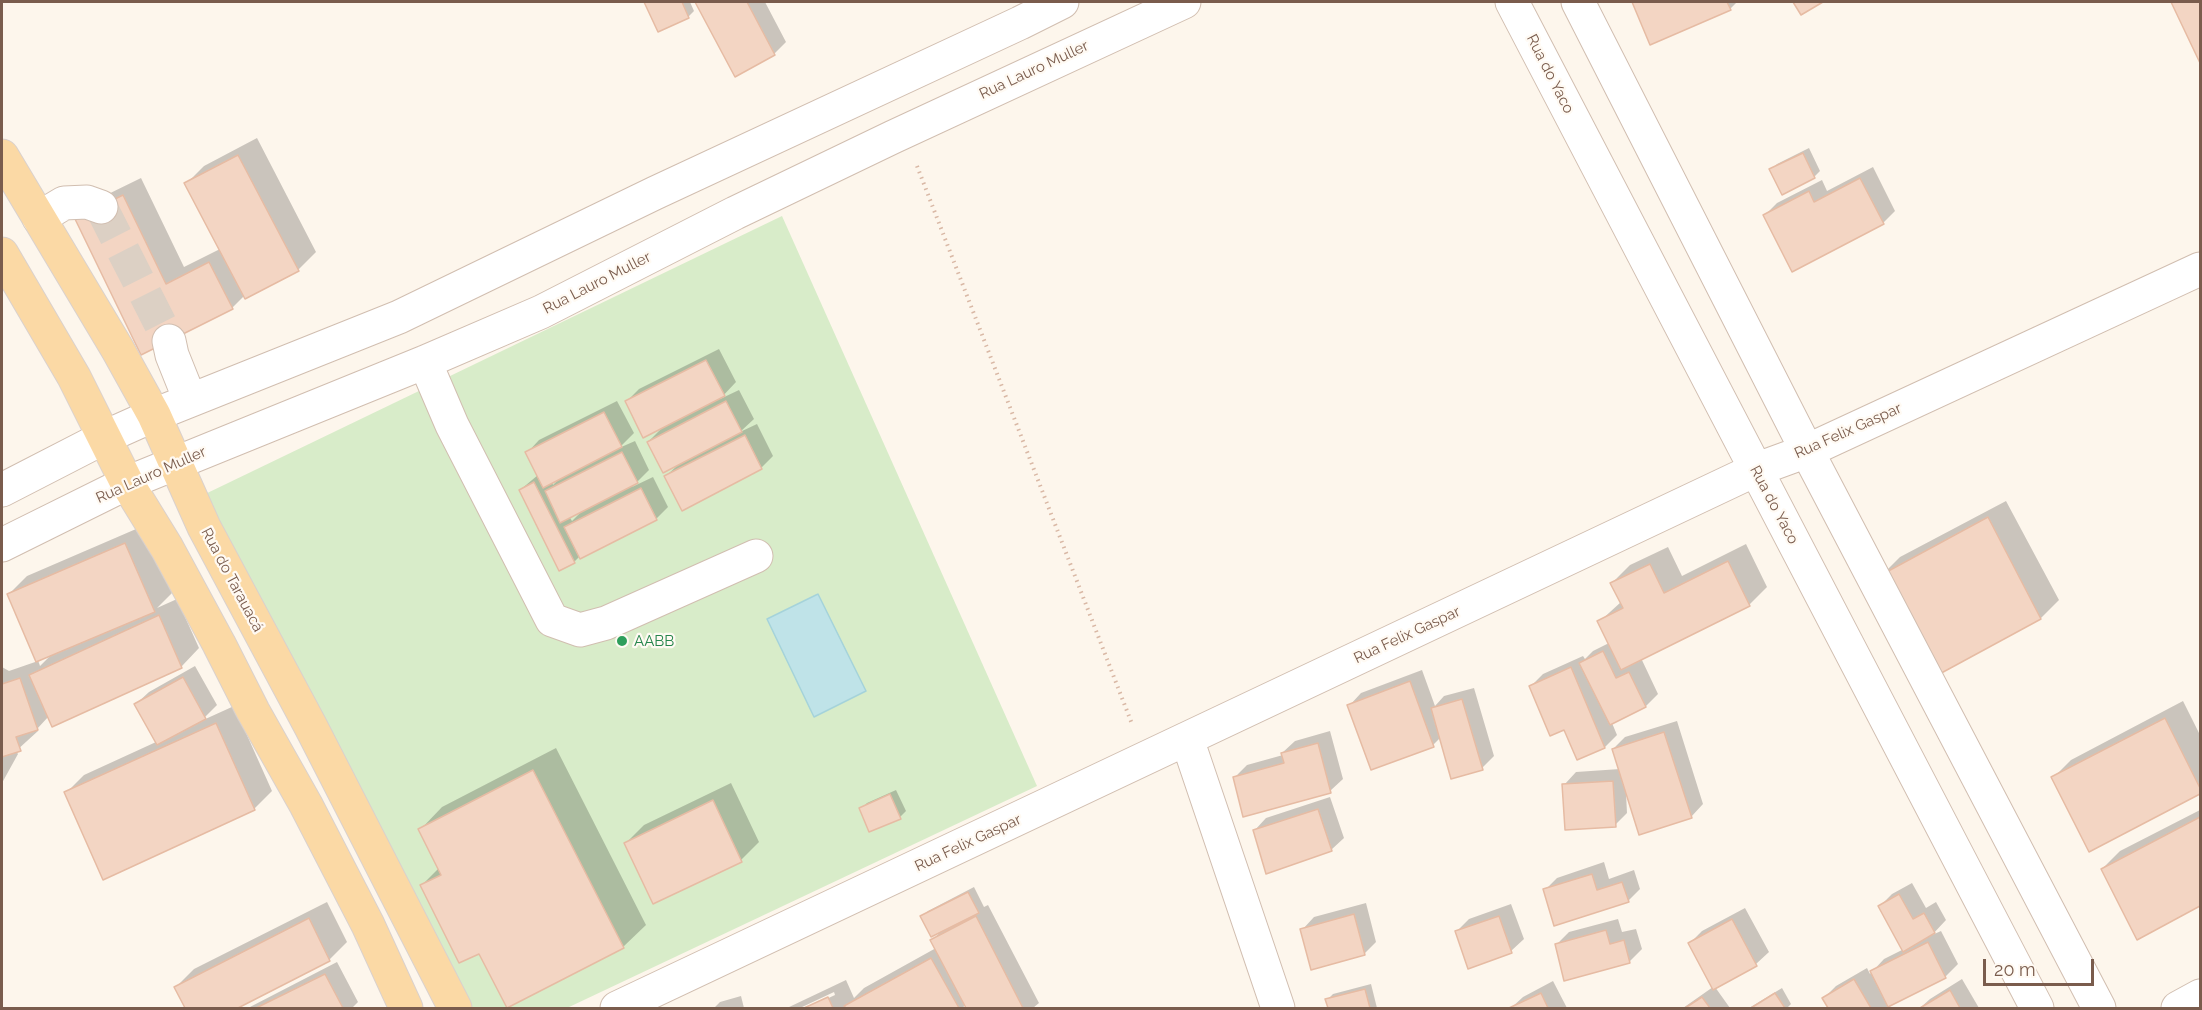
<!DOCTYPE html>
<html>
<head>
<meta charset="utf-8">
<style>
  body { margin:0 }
  #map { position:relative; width:2202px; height:1010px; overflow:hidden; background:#fdf6ec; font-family:Raleway,sans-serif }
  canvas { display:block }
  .frame { position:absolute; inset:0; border:3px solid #7a5c4d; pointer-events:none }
  .scale { position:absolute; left:1983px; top:959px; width:111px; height:27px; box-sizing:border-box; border:3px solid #7a5c4d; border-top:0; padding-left:8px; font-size:18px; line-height:21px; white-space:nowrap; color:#7a5c4d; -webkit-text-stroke:4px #fffaf3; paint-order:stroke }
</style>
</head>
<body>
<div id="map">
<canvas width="2202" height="1010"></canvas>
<div class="frame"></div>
<div class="scale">20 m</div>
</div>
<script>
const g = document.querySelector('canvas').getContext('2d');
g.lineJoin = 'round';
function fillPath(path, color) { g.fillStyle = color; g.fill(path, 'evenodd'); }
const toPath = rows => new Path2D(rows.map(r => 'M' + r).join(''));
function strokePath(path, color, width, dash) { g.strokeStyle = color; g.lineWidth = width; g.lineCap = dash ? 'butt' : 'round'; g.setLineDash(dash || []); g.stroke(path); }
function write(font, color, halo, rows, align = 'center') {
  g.font = font + ' Raleway,sans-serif'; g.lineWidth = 4.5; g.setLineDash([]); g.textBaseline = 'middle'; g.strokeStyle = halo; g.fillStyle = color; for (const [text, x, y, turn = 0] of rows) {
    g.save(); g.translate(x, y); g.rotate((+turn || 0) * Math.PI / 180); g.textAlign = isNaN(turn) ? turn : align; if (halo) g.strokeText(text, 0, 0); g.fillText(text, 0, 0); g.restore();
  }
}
fillPath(toPath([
  [782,216,1037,786,567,1008,457,1008,199,497]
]), '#d8ecc9');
const water = toPath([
  [818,594,866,691,814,717,767,619,818,594]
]);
fillPath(water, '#bfe3e8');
strokePath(water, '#a5d3da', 1.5);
fillPath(toPath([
  [645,2,690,2,694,11,688,17,659,30],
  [697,2,765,2,786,42,774,54,736,75],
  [1633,2,1737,2,1730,9,1651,43],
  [2173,2,2200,2,2200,60],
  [257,138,316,252,298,270,245,295,232,308,142,353,94,201,141,178,184,267,220,249,186,184,204,166],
  [1809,148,1820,171,1814,177,1771,170,1777,164],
  [1873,167,1895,211,1883,223,1765,215,1777,203,1822,180,1827,191],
  [719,349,736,382,720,399,739,390,754,419,740,432,757,424,773,456,761,468,666,476,679,464,648,442,664,426,627,401,639,389],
  [617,401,634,433,619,448,635,441,649,470,632,487,653,477,668,507,656,519,580,556,574,562,520,490,538,475,527,453,539,440],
  [561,477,553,485,552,481],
  [583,510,572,521,569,516],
  [2006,501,2059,600,2041,618,1935,675,1882,575,1900,557],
  [143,526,172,593,157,608,177,599,199,648,182,666,53,725,49,716,37,729,38,731,16,751,18,754,2,783,2,667,9,671,38,661,9,594,27,576],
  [52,654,40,666,38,660],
  [1746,544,1767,587,1749,605,1641,658,1658,694,1646,706,1612,723,1617,735,1605,747,1578,758,1565,728,1531,686,1543,674,1583,656,1585,659,1593,651,1609,643,1599,622,1621,602,1612,583,1630,565,1668,547,1682,576],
  [195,666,217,705,201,721,234,706,272,791,254,809,66,793,84,775,156,742,136,704,149,692],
  [1422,670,1435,706,1444,696,1474,688,1494,756,1482,768,1440,738,1433,745,1349,706,1361,693],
  [2183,701,2200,735,2200,792,2090,850,2053,778,2071,760],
  [1677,721,1703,804,1691,817,1626,793,1627,813,1615,825,1564,785,1576,772,1620,769,1613,749,1625,737],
  [1330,731,1343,779,1330,791,1234,778,1247,765,1283,755,1282,753,1295,741],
  [556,748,646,925,623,947,480,952,421,886,439,868,420,830,442,807],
  [731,783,759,842,741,860,654,902,626,843,644,825],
  [896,790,906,811,900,817,861,809,867,803],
  [1330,797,1344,838,1331,850,1254,831,1266,818],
  [2200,810,2200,904,2137,938,2102,869,2120,851],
  [1604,862,1609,879,1634,870,1640,889,1628,901,1545,890,1557,878],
  [1912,883,1926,908,1936,902,1946,920,1932,935,1941,931,1958,964,1945,977,1888,1005,1890,1008,1829,1008,1824,998,1836,986,1867,968,1870,974,1884,959,1904,949,1880,906,1892,894],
  [974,887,984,907,988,905,1039,1003,1033,1008,967,1008,966,1005,962,1008,807,1008,835,995,834,992,800,1008,787,1008,846,980,854,998,864,988,936,948,932,941,942,930,922,917,928,911],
  [327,902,347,942,329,960,235,1008,181,1008,186,1006,176,987,194,969],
  [1366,903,1376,942,1364,954,1302,930,1314,917],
  [1511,904,1524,939,1511,951,1456,932,1469,919],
  [1745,908,1769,952,1756,964,1715,987,1730,1008,1683,1008,1713,987,1690,943,1702,931],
  [1618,919,1622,932,1636,929,1642,949,1629,962,1556,945,1569,932],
  [337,962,358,1002,352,1008,248,1008],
  [1962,979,1979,1008,1920,1008,1930,999],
  [1553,981,1567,1008,1511,1008,1523,997],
  [1371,984,1377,1008,1329,1008,1327,1000,1333,994],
  [1782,988,1791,1004,1787,1008,1749,1008],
  [741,996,744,1008,714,1008,720,1002]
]), '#0003');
const building = toPath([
  [644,2,682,2,689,18,658,32,644,2],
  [695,2,747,2,775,55,735,77,695,2],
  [1632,2,1727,2,1731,10,1650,45,1632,2],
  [1793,2,1823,2,1801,15,1793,2],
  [2171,2,2200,2,2200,63,2171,2],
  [1803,153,1815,178,1782,195,1769,169,1803,153],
  [238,155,299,271,245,299,184,183,238,155],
  [1860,178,1884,224,1792,272,1763,215,1809,191,1814,202,1860,178],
  [123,195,166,284,209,262,233,309,141,355,75,219,123,195],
  [706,360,725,396,643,438,625,401,706,360],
  [726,401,742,432,663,473,647,442,726,401],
  [604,412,622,447,543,488,525,452,604,412],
  [745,435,762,469,682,511,664,476,745,435],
  [622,452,638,483,560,523,545,491,622,452],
  [534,482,575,563,559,571,519,490,534,482],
  [641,488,657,520,580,559,564,527,641,488],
  [1988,517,2041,619,1934,677,1881,575,1988,517],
  [125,543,155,612,36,662,7,594,125,543],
  [1728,561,1750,606,1621,670,1597,621,1623,608,1610,583,1650,564,1664,593,1728,561],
  [159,615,182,668,52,727,29,675,159,615],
  [1603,651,1616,678,1629,672,1646,707,1610,725,1579,663,1603,651],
  [1571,667,1605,748,1577,760,1564,730,1550,736,1529,686,1571,667],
  [183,677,206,719,157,745,134,704,183,677],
  [20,678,38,730,16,737,21,751,2,757,2,684,20,678],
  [1410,681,1434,747,1371,770,1347,705,1410,681],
  [1462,699,1483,770,1451,779,1431,708,1462,699],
  [2165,718,2200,788,2200,794,2089,852,2051,777,2165,718],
  [216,723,255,810,103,880,64,792,216,723],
  [1664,732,1692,818,1639,835,1612,749,1664,732],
  [1318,743,1331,793,1243,817,1233,777,1284,763,1281,753,1318,743],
  [533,770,624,948,507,1008,479,954,459,963,420,885,441,875,418,829,533,770],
  [1613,781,1616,827,1565,830,1562,784,1613,781],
  [890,794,901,819,869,832,859,808,890,794],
  [713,800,742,862,653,904,624,843,713,800],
  [1318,809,1332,851,1266,874,1253,830,1318,809],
  [2200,817,2200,906,2137,940,2101,869,2200,817],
  [1592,874,1597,890,1622,882,1629,902,1554,926,1543,889,1592,874],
  [968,892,979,913,931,937,920,916,968,892],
  [1899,894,1913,919,1924,913,1935,933,1903,952,1878,906,1899,894],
  [1354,914,1365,955,1311,970,1300,929,1354,914],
  [976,916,1023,1008,966,1008,930,940,976,916],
  [1499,916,1512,953,1468,969,1455,931,1499,916],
  [309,918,330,961,238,1008,185,1008,174,987,309,918],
  [1732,919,1757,966,1713,990,1688,943,1732,919],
  [1606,930,1610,944,1624,940,1630,963,1564,981,1555,944,1606,930],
  [1928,942,1946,978,1888,1007,1870,971,1928,942],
  [931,958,959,1008,846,1008,844,1006,931,958],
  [325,974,343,1008,256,1008,325,974],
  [1854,979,1871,1008,1828,1008,1822,998,1854,979],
  [1365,989,1370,1008,1328,1008,1325,999,1365,989],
  [1950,990,1960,1008,1920,1008,1950,990],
  [1541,993,1548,1008,1509,1008,1541,993],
  [1775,993,1785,1008,1751,1008,1775,993],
  [828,997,833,1008,804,1008,828,997],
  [1702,997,1710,1008,1685,1008,1702,997]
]);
fillPath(building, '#f3d5c3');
strokePath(building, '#e6bba3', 1.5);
strokePath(toPath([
  [101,207,169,341]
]), '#dcd0c4', 33, [33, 16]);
const minor = toPath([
  [1512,2,2037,1008],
  [1578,2,1807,451,2099,1008],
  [39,218,64,203,87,202,101,207],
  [169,341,172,355,190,400],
  [425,362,452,425,552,620,580,630,606,623,756,556],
  [2,490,105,437,154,415,399,317,655,193,1020,23,1062,2],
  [2,545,127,483,425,362,541,312,735,213,893,137,1184,2],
  [1187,739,1278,1008],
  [617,1008,1755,470,1807,451,2200,269],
  [2178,1008,2200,996]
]);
const major = toPath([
  [2,156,118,350,154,415,204,527,311,727,455,1008],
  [2,254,74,377,127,483,167,548,219,644,253,711,306,805,368,925,406,1008]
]);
strokePath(minor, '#d1beb0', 35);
strokePath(major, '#dad1cd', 35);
strokePath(toPath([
  [917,166,1132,724]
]), '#d9b8a5', 4, [1.5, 4.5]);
strokePath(minor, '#fff', 33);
strokePath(major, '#fbd9a5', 33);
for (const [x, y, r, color] of [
  [622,641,6,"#2e9e5b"]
]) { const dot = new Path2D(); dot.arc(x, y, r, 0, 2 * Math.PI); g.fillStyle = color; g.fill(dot); strokePath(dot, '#fffaf3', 2); }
write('15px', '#7a5c4d', '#fffaf3', [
  ["Rua Lauro Muller",1034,70,-25],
  ["Rua do Yaco",1550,74,63],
  ["Rua Lauro Muller",597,283,-27],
  ["Rua Felix Gaspar",1848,431,-24],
  ["Rua Lauro Muller",151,475,-24],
  ["Rua do Yaco",1774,505,62],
  ["Rua do Tarauacá",232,580,62],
  ["Rua Felix Gaspar",1407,635,-25],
  ["Rua Felix Gaspar",968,843,-25]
]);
write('15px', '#27864d', '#fffaf3', [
  ["AABB",634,641]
], 'left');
</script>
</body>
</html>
